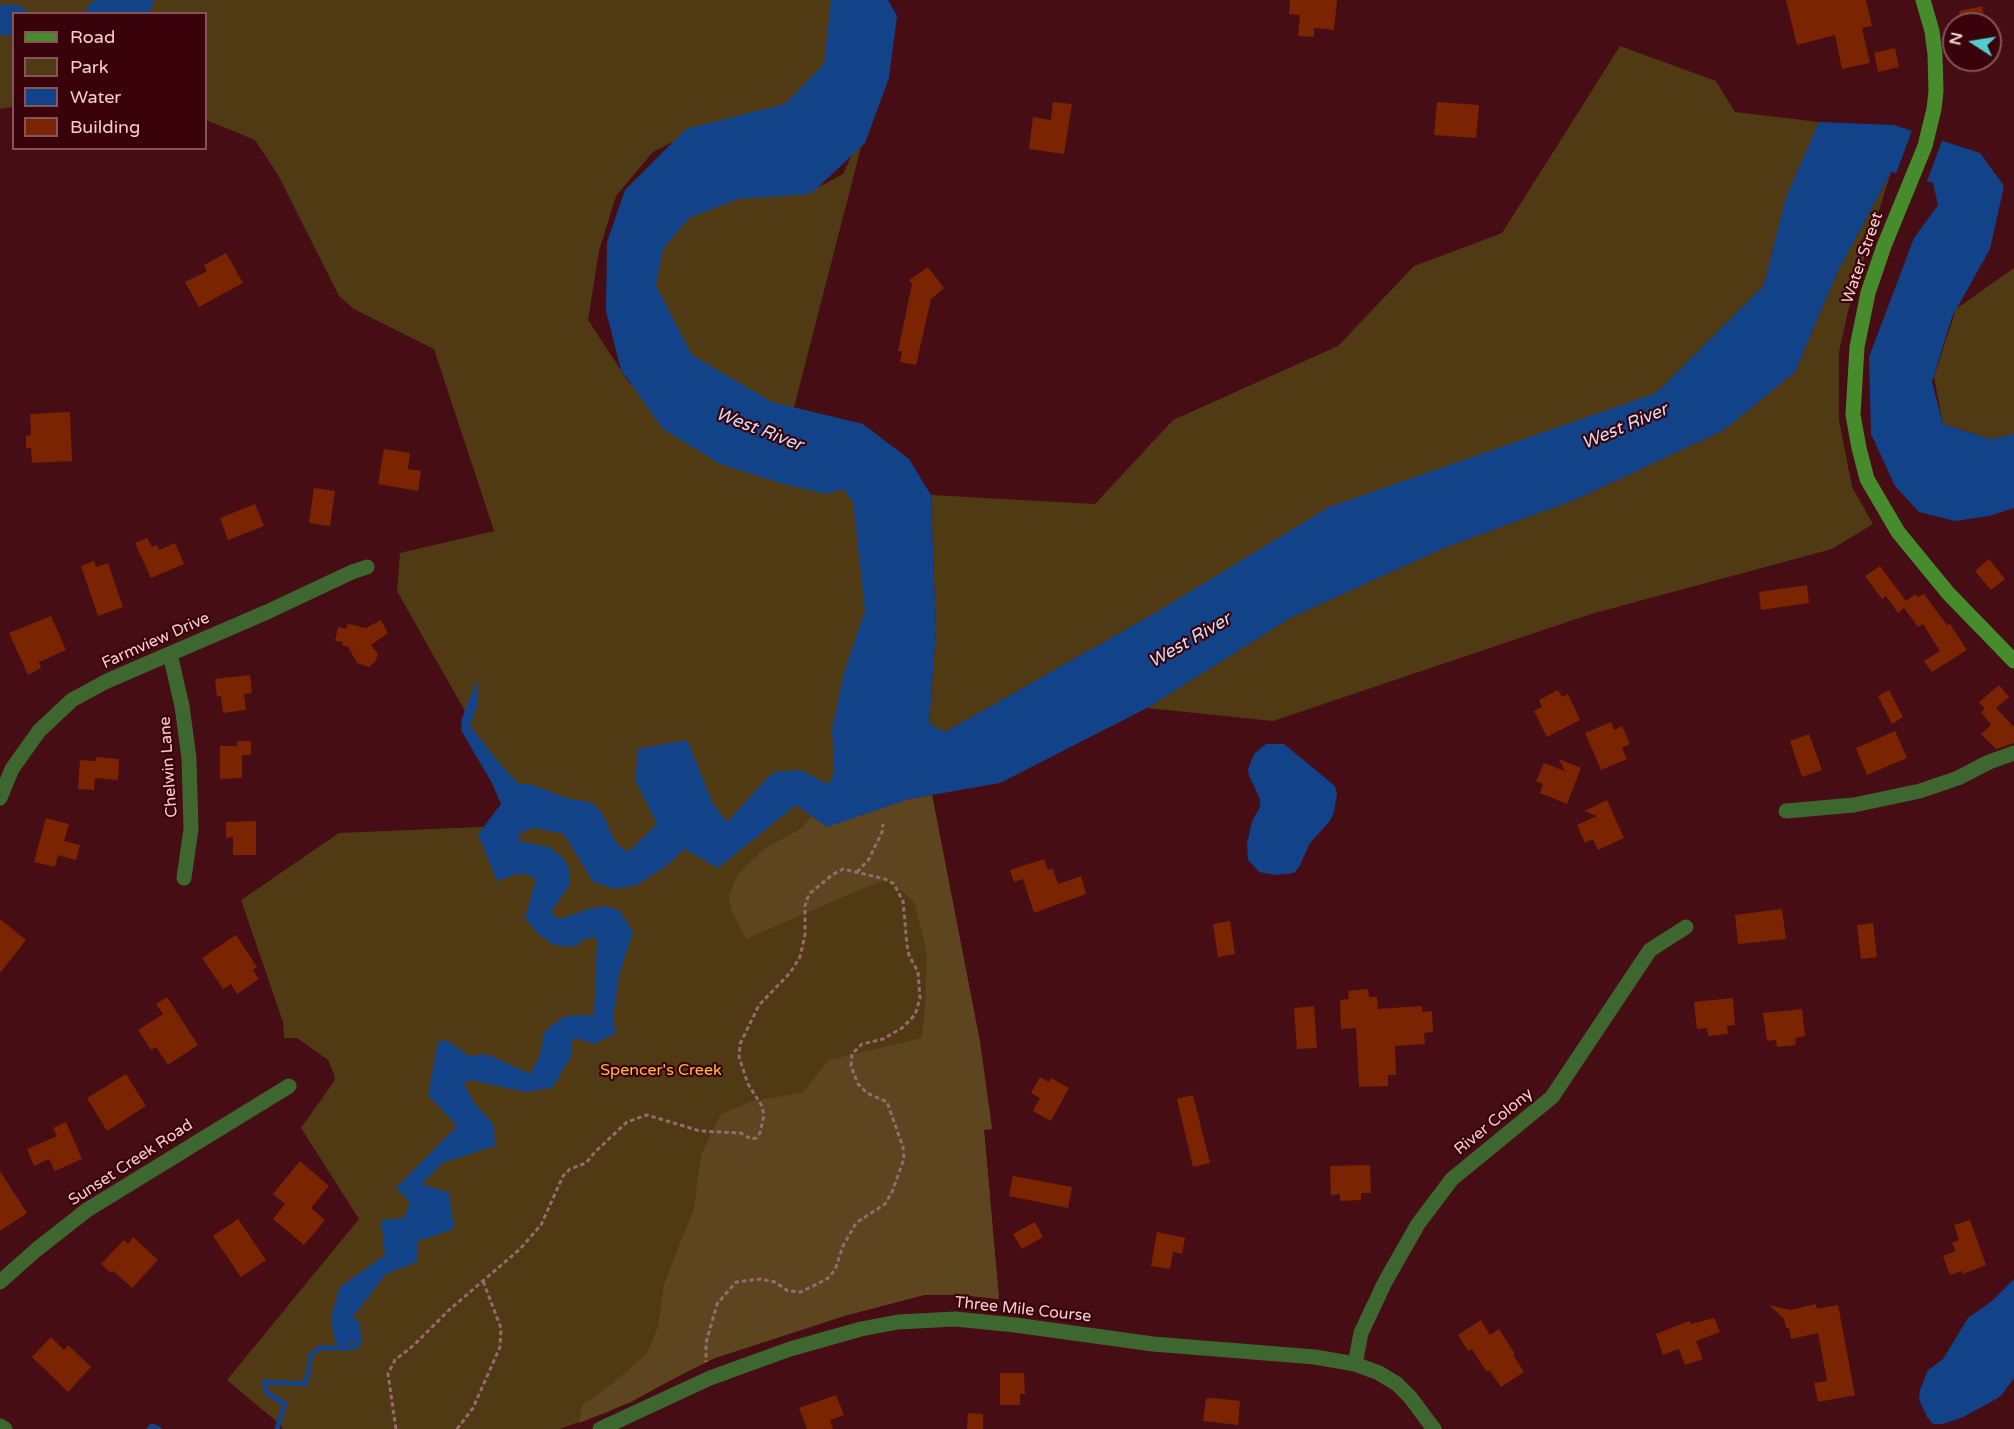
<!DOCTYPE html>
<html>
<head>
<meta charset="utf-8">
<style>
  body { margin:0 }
  #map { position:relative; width:2014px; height:1429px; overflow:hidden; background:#460d14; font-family:"Varela Round",sans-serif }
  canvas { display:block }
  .legend { position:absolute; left:12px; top:12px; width:195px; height:138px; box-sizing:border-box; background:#3a020b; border:2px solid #855459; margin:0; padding:8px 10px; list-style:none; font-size:18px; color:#f5cfcf }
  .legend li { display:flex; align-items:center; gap:12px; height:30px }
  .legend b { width:30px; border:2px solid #855459 }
  .north { position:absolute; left:1942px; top:12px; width:60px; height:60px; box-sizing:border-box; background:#3a020b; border:2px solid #855459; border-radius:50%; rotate:282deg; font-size:16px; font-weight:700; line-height:24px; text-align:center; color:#f5cfcf }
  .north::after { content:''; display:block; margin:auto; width:21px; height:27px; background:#52ccd0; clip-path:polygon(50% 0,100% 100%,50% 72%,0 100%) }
</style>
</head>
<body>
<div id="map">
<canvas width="2014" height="1429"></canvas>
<ul class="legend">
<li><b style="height:8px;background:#478c2c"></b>Road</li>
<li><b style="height:16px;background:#503a13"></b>Park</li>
<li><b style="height:16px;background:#124388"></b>Water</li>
<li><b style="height:16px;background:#7b2402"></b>Building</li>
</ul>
<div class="north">N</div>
</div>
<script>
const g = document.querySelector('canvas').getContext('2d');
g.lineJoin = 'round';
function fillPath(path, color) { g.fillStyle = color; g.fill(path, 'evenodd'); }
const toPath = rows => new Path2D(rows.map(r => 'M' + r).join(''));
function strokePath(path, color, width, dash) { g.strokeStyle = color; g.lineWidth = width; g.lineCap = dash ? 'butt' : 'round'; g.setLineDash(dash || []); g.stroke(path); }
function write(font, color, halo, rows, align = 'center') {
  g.font = font + ' "Varela Round",sans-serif'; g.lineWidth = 4.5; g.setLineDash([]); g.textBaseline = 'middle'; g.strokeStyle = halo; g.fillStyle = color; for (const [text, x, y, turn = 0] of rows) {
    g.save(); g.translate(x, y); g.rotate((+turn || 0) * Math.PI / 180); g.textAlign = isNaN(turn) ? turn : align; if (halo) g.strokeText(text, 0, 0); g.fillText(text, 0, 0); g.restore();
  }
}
fillPath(toPath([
  [0,0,831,0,831,103,705,126,653,152,616,196,599,251,588,320,630,384,744,456,855,484,875,517,850,775,812,816,932,795,980,1042,992,1129,984,1130,999,1299,961,1295,924,1295,844,1316,715,1358,608,1412,559,1429,282,1429,282,1426,227,1380,359,1219,301,1128,335,1080,334,1074,328,1060,297,1038,284,1038,283,1022,241,900,339,833,503,826,526,815,466,726,466,713,397,591,400,553,494,531,434,349,354,309,339,296,278,175,255,140,206,120,206,14,14,14,13,107,0,109],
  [1620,46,1716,81,1735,112,1819,122,1786,198,1764,285,1656,393,1155,613,945,732,929,724,936,631,931,495,1095,504,1173,420,1338,346,1414,266,1502,233],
  [868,120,790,423,688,377,644,264,675,203,815,189,843,174],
  [1891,172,1848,311,1839,352,1839,420,1852,487,1873,524,1832,549,1591,614,1273,721,1147,708,1292,617,1444,548,1577,499,1724,430,1795,372,1837,273],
  [2014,268,2014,434,1990,439,1943,424,1934,377,1956,309]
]), '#503a13');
fillPath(toPath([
  [932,795,980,1042,992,1129,984,1130,999,1299,961,1295,924,1295,844,1316,715,1358,682,1374,631,1402,579,1423,582,1405,612,1384,647,1353,658,1327,664,1284,694,1208,701,1155,721,1114,752,1101,802,1093,829,1060,922,1038,925,1006,927,952,914,902,894,884,888,879,859,890,746,939,731,909,729,896,738,874,764,849,802,828,812,816,827,827,909,799]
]), '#5d461f');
fillPath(toPath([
  [831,0,888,0,897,16,889,78,865,143,811,194,738,199,689,218,663,249,656,286,692,355,772,402,863,424,909,459,931,495,936,631,929,724,945,732,1155,613,1329,507,1656,393,1764,285,1786,197,1819,122,1894,125,1980,153,2004,186,1990,249,1952,317,1932,382,1943,424,1990,439,2014,434,2014,508,1989,516,1955,521,1919,512,1895,486,1871,434,1869,357,1914,238,1938,205,1933,183,1891,172,1837,273,1795,372,1724,430,1577,499,1444,548,1292,617,1147,708,1000,783,909,799,827,827,796,805,718,868,684,849,669,864,637,885,615,889,593,882,564,834,534,828,525,831,519,835,519,841,549,847,564,859,570,871,570,884,552,910,553,915,557,918,563,918,589,909,604,906,619,910,633,932,619,975,613,1021,616,1033,594,1044,575,1038,571,1044,572,1055,552,1088,525,1092,470,1080,466,1082,465,1085,472,1100,494,1125,495,1146,442,1163,422,1184,449,1193,454,1229,418,1241,417,1262,386,1274,352,1318,361,1340,340,1347,334,1339,331,1316,340,1287,385,1255,381,1220,404,1218,410,1202,396,1188,457,1126,428,1095,438,1042,446,1040,469,1056,487,1054,530,1074,542,1050,543,1034,553,1024,566,1016,594,1015,597,940,594,937,585,939,573,947,554,945,538,934,525,918,536,879,526,874,517,874,497,881,478,834,501,804,492,783,461,730,462,718,477,680,477,706,470,726,501,765,519,784,530,784,567,798,592,803,602,813,616,843,628,852,657,824,636,782,637,749,687,740,712,802,727,822,773,772,800,770,828,784,832,779,834,767,832,729,844,672,865,611,853,502,843,489,826,494,780,483,720,464,663,429,621,370,606,311,607,242,625,190,686,129,785,104,824,64],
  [1266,744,1284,744,1335,786,1337,794,1334,812,1330,821,1310,843,1299,867,1294,873,1276,875,1259,872,1248,860,1247,844,1252,821,1260,807,1260,799,1249,776,1248,769,1254,754],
  [2014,1279,2014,1378,2001,1396,1991,1402,1963,1417,1943,1424,1933,1424,1927,1417,1919,1399,1920,1390,1928,1370,1943,1359,1968,1318,1992,1301]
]), '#124388');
fillPath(toPath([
  [1913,128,1943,138,1926,184,1895,176]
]), '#460d14');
strokePath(toPath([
  [149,1429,152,1426,159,1429],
  [277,1429,285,1404,267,1393,264,1382,305,1384,309,1371,310,1356,319,1348,353,1348,359,1343,357,1323,349,1319]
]), '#124388', 5);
strokePath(toPath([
  [101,14,132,7,139,0],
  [0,20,14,20]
]), '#124388', 30);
fillPath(toPath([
  [1290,0,1337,0,1334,30,1314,28,1314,37,1298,36,1300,15,1289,14],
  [1786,0,1866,0,1872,26,1862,28,1870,63,1842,69,1835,35,1797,45],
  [1982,6,1986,24,1962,24,1959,11],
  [1895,48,1899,67,1878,72,1874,53],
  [1053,102,1072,104,1064,154,1029,149,1033,117,1051,120],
  [1437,102,1479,105,1476,138,1434,135],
  [226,253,243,283,199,307,185,282,207,271,204,265],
  [928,267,944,288,931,299,916,365,900,362,902,351,898,351,912,284,909,280],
  [70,412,72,461,32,463,31,448,26,448,26,436,31,435,30,414],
  [384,449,410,453,408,469,421,471,418,491,378,484],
  [314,488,335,491,330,526,309,523],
  [255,504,264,526,228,540,220,518],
  [147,538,152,547,157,545,159,550,175,543,184,564,151,578,135,543],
  [1989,559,2005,579,1991,590,1975,571],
  [94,561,96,567,108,563,123,607,98,616,81,566],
  [1880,566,1906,601,1915,594,1918,597,1924,594,1947,625,1950,624,1967,650,1932,672,1924,661,1940,651,1923,624,1918,627,1904,608,1898,613,1886,596,1882,599,1865,576],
  [1807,585,1809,603,1761,610,1759,592],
  [51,616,66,650,39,662,41,668,28,675,9,633],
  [381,620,388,633,371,645,378,654,375,662,369,667,357,663,348,647,342,645,343,642,335,641,338,627,346,629,348,624,366,628],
  [250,675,252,693,244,694,246,710,223,713,221,696,217,697,215,679],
  [1999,685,2009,697,1996,708,2014,727,2014,743,1996,749,1981,734,1991,725,1981,712,1985,709,1979,702],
  [1558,690,1562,697,1568,694,1580,720,1547,737,1534,711,1542,707,1539,700],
  [1889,690,1903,717,1892,724,1878,696],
  [1611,722,1614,730,1622,726,1630,744,1622,748,1627,759,1601,770,1585,733],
  [1895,731,1907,758,1867,775,1856,748],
  [1809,734,1822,770,1802,777,1790,741],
  [237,741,251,741,251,755,242,755,242,778,220,779,220,746,237,746],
  [96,757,119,759,118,780,95,778,94,790,78,789,80,760,96,761],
  [1559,759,1581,768,1567,804,1540,793,1543,784,1536,781,1544,763,1565,771],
  [1607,800,1624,838,1598,850,1593,839,1585,843,1577,825,1597,816,1584,811],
  [46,818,69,824,64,841,80,845,76,860,58,855,55,867,34,862],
  [256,821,256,855,233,855,233,837,226,838,226,822],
  [1044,859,1048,870,1053,869,1058,884,1081,876,1086,894,1034,913,1023,879,1014,882,1010,870],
  [1782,909,1786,939,1738,944,1735,915],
  [0,919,26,940,0,973],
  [1230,921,1235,954,1218,957,1213,924],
  [1873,923,1877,957,1861,959,1857,925],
  [236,935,257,967,253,970,259,979,237,994,231,984,223,989,202,958],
  [1368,989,1369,997,1377,997,1378,1009,1422,1006,1422,1012,1432,1011,1433,1032,1424,1033,1425,1044,1395,1046,1396,1075,1388,1075,1388,1086,1359,1087,1356,1028,1341,1029,1340,1000,1349,999,1348,991],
  [167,997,198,1045,168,1065,156,1047,151,1050,138,1030,163,1014,156,1004],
  [1733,998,1735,1025,1727,1026,1728,1034,1708,1036,1707,1028,1697,1029,1694,1002],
  [1314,1006,1317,1048,1297,1049,1294,1008],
  [1802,1009,1805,1036,1795,1038,1796,1045,1777,1047,1776,1040,1767,1041,1763,1013],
  [126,1074,146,1106,107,1131,87,1098],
  [1040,1077,1049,1082,1051,1078,1069,1088,1051,1121,1033,1111,1040,1098,1031,1093],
  [1193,1095,1210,1163,1193,1167,1177,1099],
  [66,1122,82,1159,55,1171,49,1159,34,1166,27,1149,57,1136,53,1128],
  [300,1161,329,1186,311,1208,325,1220,304,1245,273,1219,285,1204,273,1194],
  [1370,1165,1371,1193,1361,1193,1361,1200,1340,1201,1340,1194,1331,1195,1330,1166],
  [0,1171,27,1213,0,1231],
  [1013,1176,1072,1187,1068,1208,1009,1196],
  [238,1219,266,1260,241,1277,213,1236],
  [1970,1220,1986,1265,1963,1274,1962,1271,1950,1275,1943,1256,1956,1251,1952,1243,1959,1240,1954,1225],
  [1035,1222,1043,1237,1022,1249,1013,1234],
  [1157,1232,1185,1238,1182,1254,1173,1252,1170,1269,1151,1266],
  [133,1237,158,1260,132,1288,113,1271,111,1273,101,1264,124,1240,128,1244],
  [1816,1304,1817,1309,1838,1305,1855,1395,1818,1402,1814,1383,1827,1381,1818,1333,1791,1339,1789,1328,1786,1328,1784,1319,1769,1305,1790,1310],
  [1714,1318,1720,1332,1696,1341,1703,1359,1685,1365,1679,1349,1663,1355,1656,1334,1689,1321,1691,1324],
  [1481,1320,1490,1335,1499,1329,1515,1354,1513,1355,1524,1372,1501,1387,1490,1371,1486,1371,1472,1349,1468,1351,1458,1335],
  [51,1337,64,1350,68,1345,91,1367,68,1392,32,1357],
  [1000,1373,1024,1373,1025,1394,1020,1394,1020,1405,1000,1405],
  [836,1395,844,1415,830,1420,833,1429,807,1429,799,1408],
  [1214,1398,1240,1401,1238,1425,1203,1421,1206,1399],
  [968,1413,983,1414,983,1429,967,1429]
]), '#7b2402');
strokePath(toPath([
  [857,872,869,859,882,832,883,824],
  [396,1429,388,1374,395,1360,414,1345,449,1310,520,1249,541,1225,563,1176,570,1169,586,1163,595,1152,627,1122,647,1115,700,1131,741,1133,751,1139,756,1138,760,1133,764,1115,762,1106,748,1084,739,1057,740,1044,759,1005,790,973,800,957,805,935,805,906,809,894,832,875,843,869,885,879,894,884,903,901,907,945,909,955,918,972,920,998,915,1015,902,1028,883,1039,862,1044,852,1054,851,1066,858,1084,867,1093,887,1102,903,1147,904,1159,892,1192,885,1204,856,1223,843,1246,835,1270,827,1279,801,1292,788,1291,775,1282,761,1279,736,1282,717,1304,706,1343,706,1362],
  [457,1429,473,1408,500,1347,501,1328,483,1281]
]), '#99696d', 3, [4.5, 3]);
strokePath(toPath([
  [170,654,182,706,189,758,191,829,184,878],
  [0,798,12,769,39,731,72,700,107,681,267,612,352,572,367,567],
  [1786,811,1854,805,1920,791,1958,778,1989,762,2014,753],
  [0,1282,36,1250,87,1210,289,1086],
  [1355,1364,1361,1333,1385,1282,1418,1224,1452,1179,1552,1097,1650,950,1686,927],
  [0,1426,5,1429],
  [600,1429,710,1378,790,1349,861,1329,898,1322,955,1319,1015,1325,1153,1344,1315,1357,1355,1364,1379,1373,1397,1384,1410,1397,1434,1429]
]), '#3d672e', 15);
strokePath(toPath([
  [1923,0,1932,31,1935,54,1936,91,1934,109,1925,146,1884,246,1868,293,1857,347,1853,415,1859,448,1867,479,1898,532,1948,593,2014,661]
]), '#478c2c', 15);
write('16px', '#f5cfcf', '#3a020b', [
  ["Water Street",1863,258,-71],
  ["Farmview Drive",156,641,-24],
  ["Chelwin Lane",169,767,-94],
  ["River Colony",1494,1122,-39],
  ["Sunset Creek Road",131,1163,-33],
  ["Three Mile Course",1023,1310,6]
]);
write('16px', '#fdbb43', '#3a020b', [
  ["Spencer's Creek",661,1071]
]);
write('italic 18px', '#cedff7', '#3a020b', [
  ["West River",1625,427,-23],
  ["West River",759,430,21],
  ["West River",1190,641,-30]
]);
</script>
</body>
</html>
